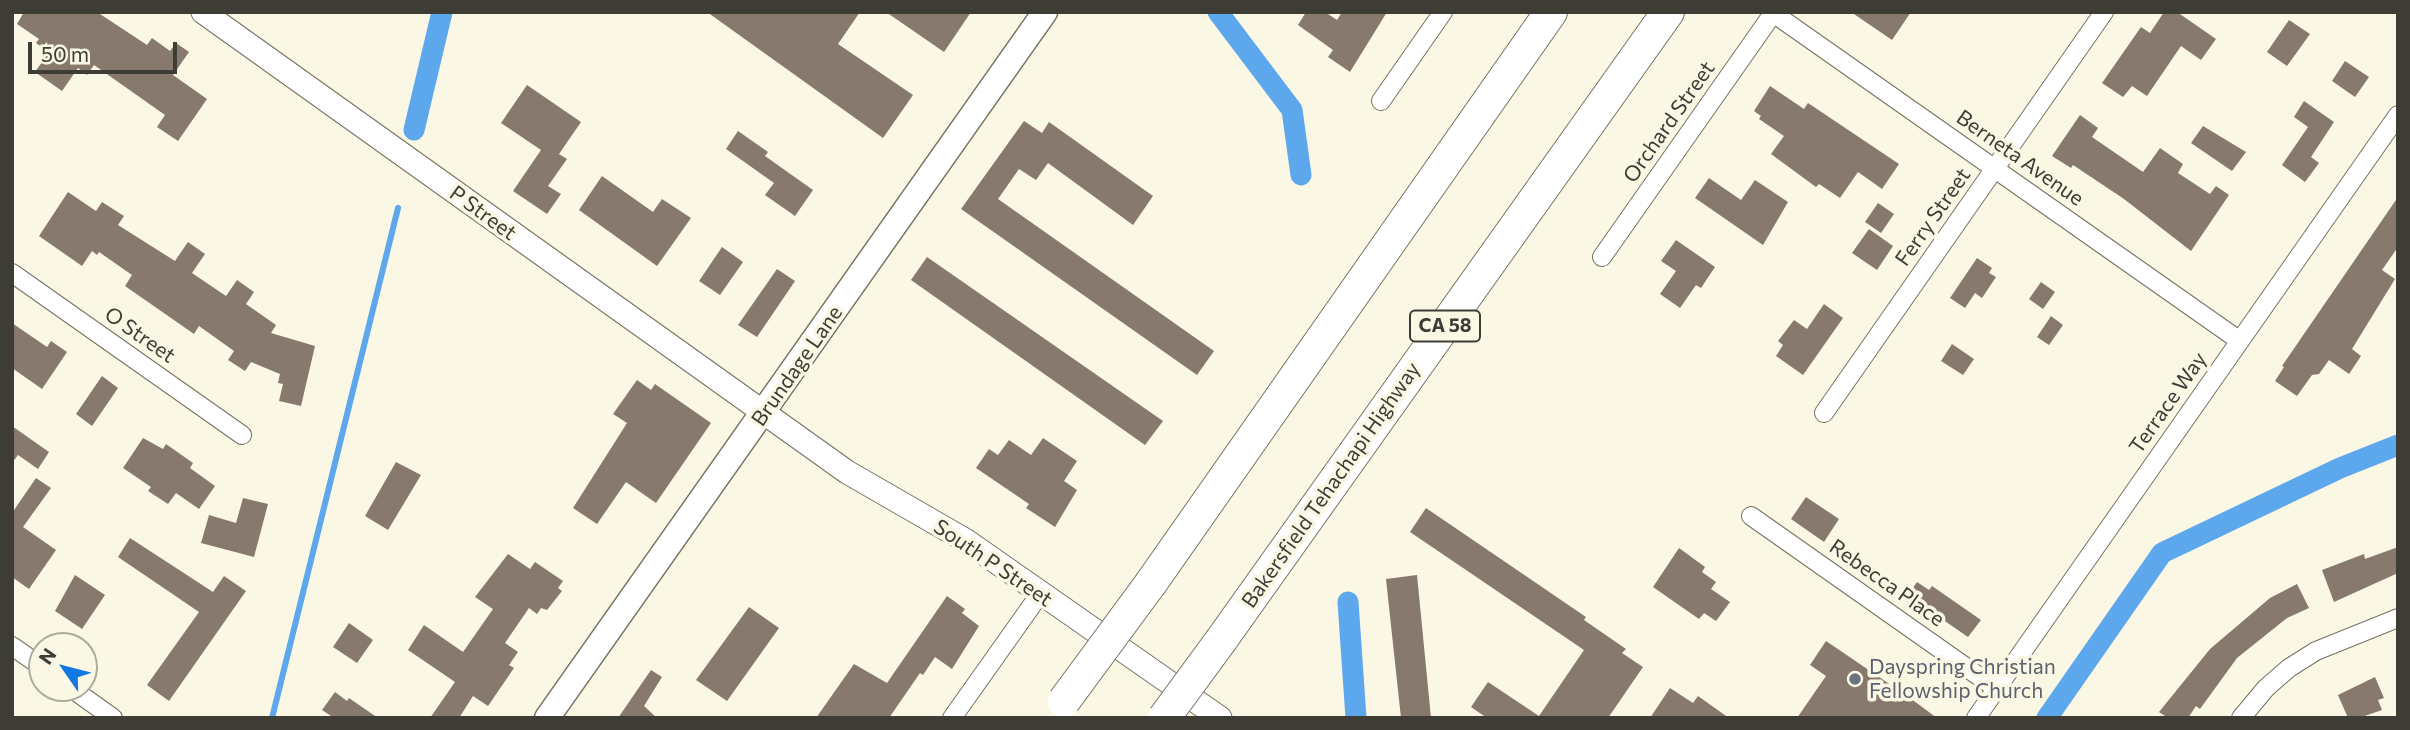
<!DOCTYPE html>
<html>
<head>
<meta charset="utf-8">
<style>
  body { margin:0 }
  #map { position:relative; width:2410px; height:730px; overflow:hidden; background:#faf7e5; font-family:Commissioner,sans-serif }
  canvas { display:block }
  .frame { position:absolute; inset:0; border:14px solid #3d3c35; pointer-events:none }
  .north { position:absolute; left:28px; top:632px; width:70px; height:70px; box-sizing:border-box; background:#faf7e5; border:2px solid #aeac9f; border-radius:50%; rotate:305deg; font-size:19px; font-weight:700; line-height:28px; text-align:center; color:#3d3c35 }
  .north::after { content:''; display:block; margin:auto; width:24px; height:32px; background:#1379e2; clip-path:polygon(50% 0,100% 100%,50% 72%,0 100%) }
  .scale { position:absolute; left:28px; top:42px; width:149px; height:32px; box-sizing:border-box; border:4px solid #3d3c35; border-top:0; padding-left:9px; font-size:21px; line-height:24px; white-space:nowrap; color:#3d3c35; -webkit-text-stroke:5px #faf7e5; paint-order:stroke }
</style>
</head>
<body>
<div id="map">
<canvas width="2410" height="730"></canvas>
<div class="frame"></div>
<div class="north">N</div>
<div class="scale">50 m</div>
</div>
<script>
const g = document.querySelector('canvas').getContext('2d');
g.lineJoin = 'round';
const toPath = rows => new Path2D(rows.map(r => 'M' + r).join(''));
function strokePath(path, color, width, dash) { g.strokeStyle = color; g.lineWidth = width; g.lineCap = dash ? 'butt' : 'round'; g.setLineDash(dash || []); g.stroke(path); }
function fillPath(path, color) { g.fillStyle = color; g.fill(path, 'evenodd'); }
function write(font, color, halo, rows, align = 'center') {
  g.font = font + ' Commissioner,sans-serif'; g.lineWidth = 7; g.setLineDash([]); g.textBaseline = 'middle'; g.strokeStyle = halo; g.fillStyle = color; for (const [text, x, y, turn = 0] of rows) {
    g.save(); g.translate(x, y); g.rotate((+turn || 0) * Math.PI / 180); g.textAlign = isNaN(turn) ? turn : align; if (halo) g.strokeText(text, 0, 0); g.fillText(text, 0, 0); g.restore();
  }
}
strokePath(toPath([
  [272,718,398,208]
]), '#5da7ec', 6);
strokePath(toPath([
  [1218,12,1292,110,1301,175],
  [414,130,442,12],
  [1348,602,1356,718],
  [2047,718,2162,553,2340,468,2398,445]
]), '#5da7ec', 21);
fillPath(toPath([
  [24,12,97,12,147,45,152,38,170,51,176,43,189,52,173,75,207,99,178,141,157,127,165,115,94,65,87,75,78,68,62,91,35,72,49,52,36,43,39,39,17,24],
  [707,12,860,12,838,44,913,95,883,138],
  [886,12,971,12,944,52],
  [1306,12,1325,12,1337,20,1342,12,1387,12,1350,72,1328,57,1333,50,1298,25],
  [1851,12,1911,12,1892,40],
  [2164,12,2177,12,2216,39,2201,60,2181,46,2147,96,2132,86,2123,97,2102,83,2141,27,2150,33],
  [2289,20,2310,34,2287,66,2267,52],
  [2345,61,2369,77,2355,97,2332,81],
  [527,85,581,122,559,154,567,159,548,186,561,194,547,214,513,191,541,150,501,123],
  [1770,86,1804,109,1808,103,1899,164,1882,189,1858,172,1840,198,1819,184,1816,187,1771,154,1784,136,1759,119,1761,116,1754,111],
  [2304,101,2334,122,2311,157,2319,163,2305,182,2282,165,2308,127,2294,117],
  [2080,115,2098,128,2092,137,2143,172,2160,148,2183,164,2178,173,2210,194,2216,186,2229,195,2191,251,2124,199,2073,165,2071,168,2052,156],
  [1024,121,1042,133,1049,122,1153,196,1133,225,1048,163,1036,180,1019,169,998,199,1214,351,1197,375,961,209],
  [2203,126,2246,152,2232,171,2191,143],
  [738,131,768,152,765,156,813,190,795,216,765,195,774,183,726,149],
  [602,176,653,212,662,199,691,218,657,266,579,210],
  [1709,178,1741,200,1755,180,1788,202,1763,245,1695,198],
  [68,192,96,211,102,202,124,216,118,225,175,261,188,242,205,254,192,273,226,296,237,280,254,292,246,304,276,325,271,333,315,346,301,406,279,401,283,384,278,383,280,374,251,362,245,371,228,360,234,351,199,326,194,334,125,286,132,275,99,252,97,255,92,251,82,266,39,236],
  [2398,197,2398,247,2382,270,2395,279,2352,349,2361,356,2349,374,2329,360,2319,374,2312,375,2297,396,2275,381,2284,367,2282,366],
  [1878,203,1894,214,1881,233,1865,222],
  [1869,229,1893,246,1877,270,1852,253],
  [1676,240,1715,267,1701,288,1696,285,1680,308,1660,294,1676,271,1661,261],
  [722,247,743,262,720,295,699,281],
  [927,257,1163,421,1145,445,911,280],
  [1977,258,1992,268,1989,273,1996,277,1982,298,1975,293,1965,308,1950,298],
  [777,269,795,281,757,337,738,325],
  [2041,282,2055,292,2043,309,2029,299],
  [1824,304,1843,318,1803,375,1776,356,1783,345,1778,341,1794,320,1807,329],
  [2051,316,2063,325,2049,345,2037,337],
  [12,323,47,347,51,341,67,352,42,389,12,368],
  [1952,344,1974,359,1963,375,1941,361],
  [102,376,118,388,92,426,76,414],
  [637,380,651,390,655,384,711,423,656,503,626,482,597,524,573,508,627,423,613,414],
  [12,426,49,452,38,469,18,455,12,463],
  [143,438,163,449,166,444,193,463,190,468,215,486,199,509,176,493,168,504,148,491,151,487,123,468],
  [1043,438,1077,461,1064,481,1077,490,1055,527,1026,508,1029,504,976,468,989,449,998,455,1009,440,1031,455],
  [396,462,421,475,388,530,365,516],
  [36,478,51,488,23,527,56,550,29,589,12,577,12,513],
  [1806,497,1839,519,1824,542,1791,519],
  [243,498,268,504,254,557,201,543,209,515,236,523],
  [1426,508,1586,617,1584,620,1626,649,1622,653,1643,667,1608,718,1487,718,1471,707,1488,682,1539,716,1584,650,1410,532],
  [130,538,213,592,224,576,246,591,169,701,147,685,199,612,118,557],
  [2398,547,2398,573,2334,602,2322,570,2364,554,2365,559],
  [1679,548,1705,567,1702,572,1716,582,1711,589,1730,602,1716,621,1704,613,1699,619,1653,587],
  [508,554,530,569,535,562,563,581,558,588,562,591,547,610,541,608,537,614,529,608,505,643,518,652,509,665,514,668,488,706,473,696,459,718,430,718,455,682,408,650,424,625,463,652,493,609,475,597],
  [75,575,105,595,82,629,55,611],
  [1417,575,1431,718,1401,718,1386,579],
  [1917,582,1929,590,1932,586,1981,620,1968,637,1923,606,1921,611,1905,600],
  [2297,584,2309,608,2287,618,2237,658,2200,709,2196,706,2188,718,2168,718,2159,712,2210,649,2270,598],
  [947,596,965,609,962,613,979,626,952,669,935,657,923,675,920,673,889,718,816,718,854,664,887,683],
  [749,607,779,628,727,701,696,680],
  [349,623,373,640,357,663,333,647],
  [1826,641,1910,698,1937,718,1797,718,1826,676,1810,665],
  [651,670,662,677,644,706,657,718,618,718],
  [2375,677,2384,698,2378,700,2382,710,2359,718,2348,718,2338,695],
  [1670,688,1693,703,1698,696,1729,718,1650,718],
  [335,692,347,701,349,698,378,718,334,718,322,710]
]), '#88796e');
const minor = toPath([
  [1773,13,2240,341],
  [1381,101,1443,12],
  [1602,257,1774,12],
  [12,273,242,435],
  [1824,413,2104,12],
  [1751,516,1997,689],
  [12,646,42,667],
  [71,688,113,718],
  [952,718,1040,594],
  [1976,718,2398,115],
  [2241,718,2266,688,2289,668,2316,651,2398,618]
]);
const tertiary = toPath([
  [203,12,847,472,965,540,1220,718]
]);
const secondary = toPath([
  [547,718,1045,12]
]);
const motorway = toPath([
  [1151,583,1551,12],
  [1222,639,1668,12]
]);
strokePath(minor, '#757262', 20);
strokePath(tertiary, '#757262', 25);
strokePath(secondary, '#757262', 27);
strokePath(motorway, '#757262', 34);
strokePath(minor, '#fff', 18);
strokePath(tertiary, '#fff', 23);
strokePath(secondary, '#fff', 24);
strokePath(motorway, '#fff', 32);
const motorwayBridge = toPath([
  [1064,701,1151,583],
  [1164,718,1222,639]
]);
strokePath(motorwayBridge, '#757262', 34, []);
strokePath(motorwayBridge, '#fff', 32);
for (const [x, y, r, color] of [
  [1855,679,7,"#6b7280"]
]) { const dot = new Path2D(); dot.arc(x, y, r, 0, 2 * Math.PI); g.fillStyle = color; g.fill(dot); strokePath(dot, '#faf7e5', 2.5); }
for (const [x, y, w] of [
  [1445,326,70]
]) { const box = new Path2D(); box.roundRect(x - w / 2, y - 15.5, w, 31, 5); g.fillStyle = '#faf7e5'; g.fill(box); strokePath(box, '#3d3c35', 2); }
write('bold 19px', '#3d3c35', null, [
  ["CA 58",1445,326]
]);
write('21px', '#3d3c35', '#faf7e5', [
  ["Orchard Street",1669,122,-55],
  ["Berneta Avenue",2020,158,35],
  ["P Street",483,213,36],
  ["Ferry Street",1933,217,-55],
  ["O Street",140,335,35],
  ["Brundage Lane",797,366,-55],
  ["Terrace Way",2168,403,-55],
  ["Bakersfield Tehachapi Highway",1331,485,-55],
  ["South P Street",993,563,34],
  ["Rebecca Place",1887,583,35]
]);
write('21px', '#5b616d', '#faf7e5', [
  ["Dayspring Christian",1869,667],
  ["Fellowship Church",1869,691]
], 'left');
</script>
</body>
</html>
